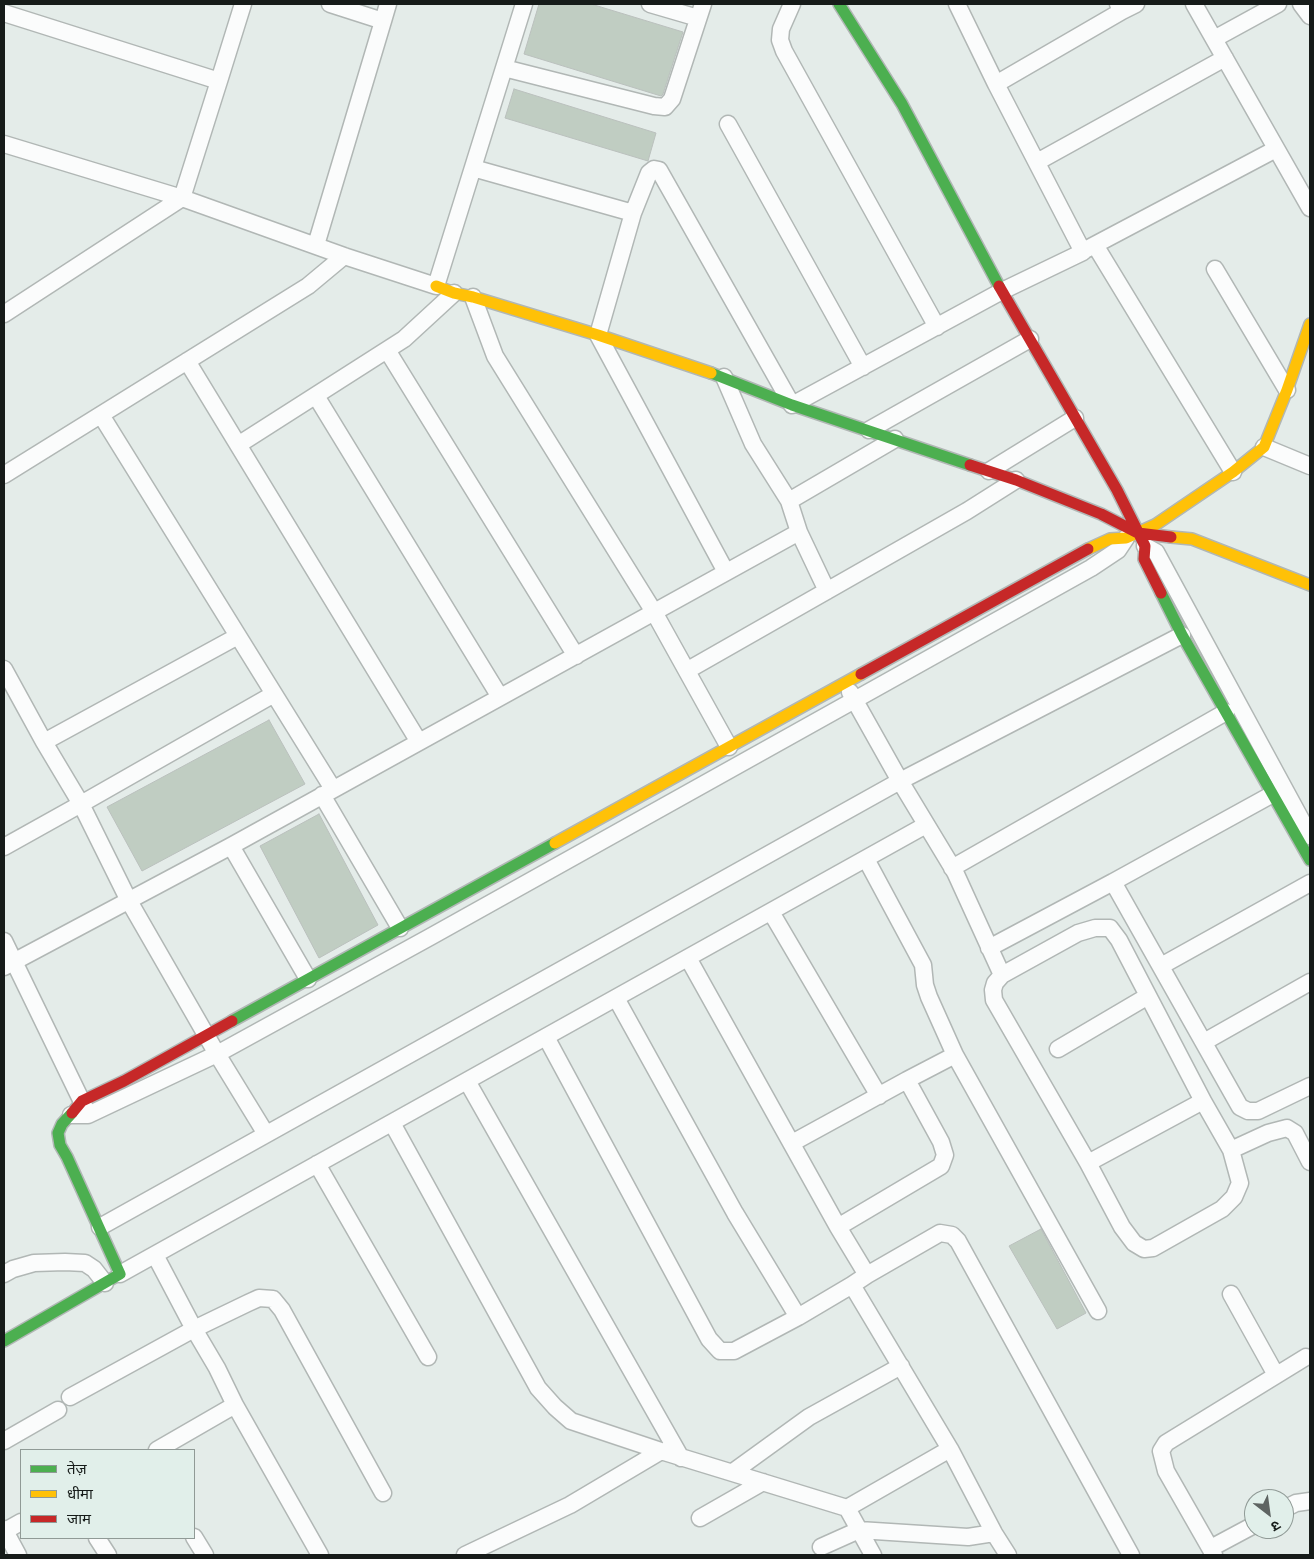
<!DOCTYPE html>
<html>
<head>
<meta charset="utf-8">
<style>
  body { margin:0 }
  #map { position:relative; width:1314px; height:1559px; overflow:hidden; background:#e4ece9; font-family:"Archivo Narrow","Noto Sans Devanagari",sans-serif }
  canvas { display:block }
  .frame { position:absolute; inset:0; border:5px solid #161b19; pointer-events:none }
  .legend { position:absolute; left:20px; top:1449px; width:175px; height:90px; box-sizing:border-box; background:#e1efea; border:1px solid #909a96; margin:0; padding:6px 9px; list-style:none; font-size:15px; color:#161b19 }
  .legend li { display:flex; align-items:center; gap:10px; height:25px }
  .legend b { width:25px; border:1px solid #909a96 }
  .north { position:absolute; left:1244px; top:1489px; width:50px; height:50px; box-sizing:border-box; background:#e1efea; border:1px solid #909a96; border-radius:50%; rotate:150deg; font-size:14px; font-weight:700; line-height:20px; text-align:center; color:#161b19 }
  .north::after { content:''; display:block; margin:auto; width:18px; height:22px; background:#5e6462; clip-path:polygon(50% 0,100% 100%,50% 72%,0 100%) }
</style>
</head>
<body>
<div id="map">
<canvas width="1314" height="1559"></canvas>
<div class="frame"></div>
<ul class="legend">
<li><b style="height:6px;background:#4caf50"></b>तेज़</li>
<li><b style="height:6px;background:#ffc107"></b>धीमा</li>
<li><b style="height:6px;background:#c62828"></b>जाम</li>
</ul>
<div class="north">उ</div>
</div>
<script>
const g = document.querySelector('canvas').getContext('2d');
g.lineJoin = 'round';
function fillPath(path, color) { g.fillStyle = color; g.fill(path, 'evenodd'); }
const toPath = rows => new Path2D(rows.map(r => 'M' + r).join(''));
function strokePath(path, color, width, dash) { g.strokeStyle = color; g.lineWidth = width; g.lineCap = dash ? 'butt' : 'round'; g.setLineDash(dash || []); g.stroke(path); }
const building = toPath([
  [539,4,591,4,683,32,663,94,661,96,524,54,539,4],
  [514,89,656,133,648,161,505,118,514,89],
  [269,720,305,784,142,871,107,807,269,720],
  [319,814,378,925,319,958,260,846,319,814],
  [1041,1229,1086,1313,1057,1329,1009,1246,1041,1229]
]);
fillPath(building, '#c0cdc2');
strokePath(building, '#bac0bd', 1);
const street = toPath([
  [330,4,383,21,388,4],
  [650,4,698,18],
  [792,4,781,29,780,40,784,51,937,327],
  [957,4,996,84,1122,11,1118,4],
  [1194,4,1310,208],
  [1301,4,1310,16],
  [1122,11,1136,4],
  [4,13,219,81,243,4],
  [1214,39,1278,4],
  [504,68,654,106,665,107,672,99,703,4],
  [728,124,863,367],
  [4,144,182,198,344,256,436,286,524,4],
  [1037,162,1225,58],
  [473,168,633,213,598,335,726,572],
  [633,213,649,173,654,169,659,170,792,405,1002,291,1083,252,996,84],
  [316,245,383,21],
  [1095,245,1233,472],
  [1087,249,1276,149],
  [1215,269,1287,390],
  [473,297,495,356,654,612,729,747],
  [4,314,182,198,219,81],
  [387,350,576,656],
  [187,361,419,742],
  [724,377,753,444,789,501],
  [316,396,500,697],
  [101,415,333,789],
  [869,430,1030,339],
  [238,445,404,339,454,293],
  [1264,447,1310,466],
  [989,471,1075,418],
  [4,475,308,286,344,256],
  [799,532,827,591],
  [1145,546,1156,552,1310,836],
  [4,669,44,742,81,804,129,901,217,1054,266,1134],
  [688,670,967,511,1016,480],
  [850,692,900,781,955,872,1002,975,1078,933,1095,928,1110,928,1119,940,1203,1101],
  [44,742,238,636],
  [322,795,400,928],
  [231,846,308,979],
  [4,847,81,804,274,694],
  [866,859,923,965,925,985,929,997,955,1055,907,1080],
  [952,868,1226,712],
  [1113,882,1282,789],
  [771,912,879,1096],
  [4,941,86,1110],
  [989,948,1113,882,1240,1107,1248,1111,1258,1111,1310,1086],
  [688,958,838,1227,867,1275,852,1285,950,1449,847,1508,873,1555],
  [1161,966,1310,883],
  [4,967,231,846,799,532,789,501,895,439],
  [1002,975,995,983,993,990,994,1000,1088,1163,1122,1227,1134,1243,1144,1249,1153,1248,1222,1209,1234,1197,1240,1183,1231,1150],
  [616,998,735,1213,798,1317],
  [546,1037,709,1339,720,1351,734,1351,798,1317,852,1285],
  [1204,1042,1310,982],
  [1058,1049,1148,996],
  [955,1055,1098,1311],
  [467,1081,681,1458],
  [71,1115,88,1115,217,1054,430,937,1091,568,1118,550,1126,538],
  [392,1123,538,1388,555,1407,571,1421,661,1451],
  [792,1143,907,1080,941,1142,945,1155,941,1166,838,1227],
  [1088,1163,1203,1101,1231,1150,1268,1133,1287,1128,1295,1133,1310,1162],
  [317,1164,428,1357],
  [100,1227,900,781,1182,635],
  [155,1255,194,1329,217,1368,235,1405,320,1555],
  [4,1274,13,1269,34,1263,65,1262,85,1263,94,1269,105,1283],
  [120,1274,926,825],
  [867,1275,940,1233,952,1235,958,1241,1131,1555],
  [1231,1294,1276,1375],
  [70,1397,194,1329,248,1303,259,1298,273,1299,282,1310,383,1493],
  [4,1441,58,1410],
  [950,1449,994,1533,1008,1555],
  [157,1450,235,1405],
  [733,1472,809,1417,901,1366],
  [1284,1509,1296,1503,1310,1501],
  [700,1518,763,1482],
  [4,1529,18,1555],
  [5,1531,21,1522],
  [194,1537,205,1555],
  [97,1538,108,1555],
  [821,1547,859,1530,968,1537,994,1533],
  [1211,1548,1254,1525],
  [465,1555,570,1505,661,1451,847,1508],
  [1214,1555,1166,1471,1161,1451,1166,1443,1306,1357]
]);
const fast = toPath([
  [839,4,902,104,999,286],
  [711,373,792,405,970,465],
  [1161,593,1182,635,1310,860],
  [232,1021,555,843],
  [4,1341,120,1274,67,1157,60,1145,58,1133,62,1124,72,1113]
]);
const slow = toPath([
  [436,286,454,293,473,297,598,335,711,373],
  [1171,537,1192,539,1310,585],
  [1088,549,1110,539,1126,538,1155,525,1233,472,1264,447,1287,390,1310,324],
  [555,843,861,674]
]);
const jam = toPath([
  [999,286,1117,490,1145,546,1144,559,1161,593],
  [970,465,1016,480,1101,514,1138,533,1171,537],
  [861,674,1088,549],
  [72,1113,82,1101,124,1081,232,1021]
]);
strokePath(street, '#b1b7b5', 19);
strokePath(fast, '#b1b7b5', 14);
strokePath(slow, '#b1b7b5', 14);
strokePath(jam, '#b1b7b5', 14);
strokePath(street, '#fbfcfc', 16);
strokePath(fast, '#4caf50', 11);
strokePath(slow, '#ffc107', 11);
strokePath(jam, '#c62828', 11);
</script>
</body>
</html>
